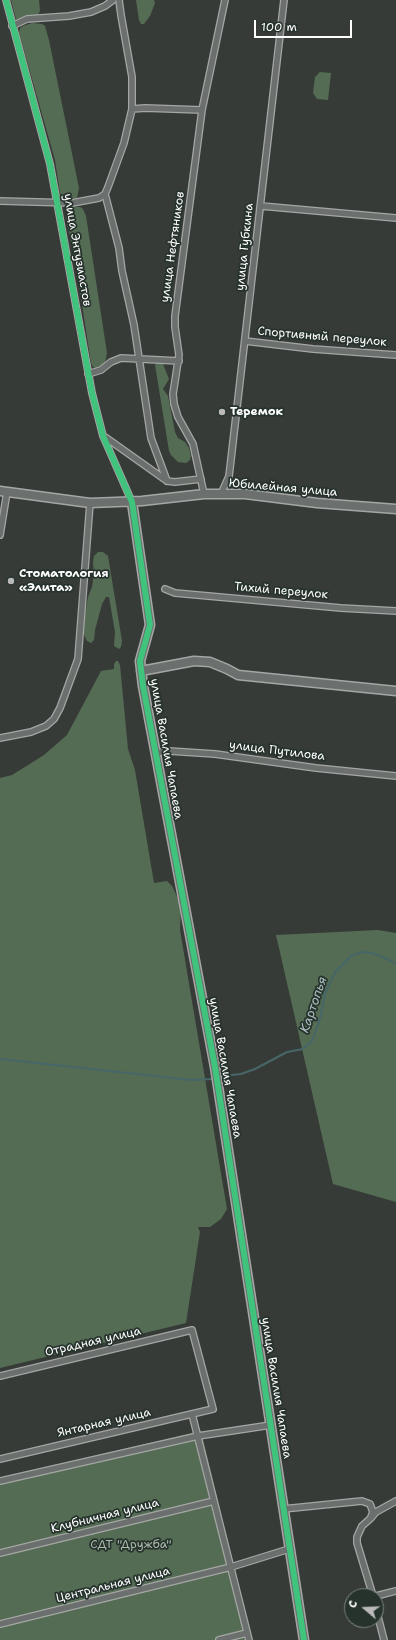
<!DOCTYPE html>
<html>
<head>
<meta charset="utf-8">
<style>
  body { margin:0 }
  #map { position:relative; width:396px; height:1640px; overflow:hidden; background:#373b37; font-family:"Shantell Sans",sans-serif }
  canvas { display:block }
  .north { position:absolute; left:344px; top:1588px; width:40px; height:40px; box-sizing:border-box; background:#26332d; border:1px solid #7d8581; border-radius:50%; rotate:289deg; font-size:11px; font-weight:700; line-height:16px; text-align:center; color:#fff }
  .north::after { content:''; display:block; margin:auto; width:14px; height:18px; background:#b9bab9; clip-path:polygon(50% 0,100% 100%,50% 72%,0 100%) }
  .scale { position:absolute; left:254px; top:20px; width:98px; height:18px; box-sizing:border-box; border:2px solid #fff; border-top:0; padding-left:5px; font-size:12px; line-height:14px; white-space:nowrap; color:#fff; -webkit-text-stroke:3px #26332d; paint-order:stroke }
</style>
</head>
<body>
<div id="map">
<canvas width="396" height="1640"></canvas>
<div class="north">С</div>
<div class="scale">100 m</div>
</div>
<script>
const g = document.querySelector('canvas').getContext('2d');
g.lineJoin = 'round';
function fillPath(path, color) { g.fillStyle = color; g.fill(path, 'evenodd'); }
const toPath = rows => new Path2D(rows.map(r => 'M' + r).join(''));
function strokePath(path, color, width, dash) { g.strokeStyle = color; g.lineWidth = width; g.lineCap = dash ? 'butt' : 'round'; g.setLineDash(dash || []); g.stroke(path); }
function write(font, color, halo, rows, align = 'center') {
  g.font = font + ' "Shantell Sans",sans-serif'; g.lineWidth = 3.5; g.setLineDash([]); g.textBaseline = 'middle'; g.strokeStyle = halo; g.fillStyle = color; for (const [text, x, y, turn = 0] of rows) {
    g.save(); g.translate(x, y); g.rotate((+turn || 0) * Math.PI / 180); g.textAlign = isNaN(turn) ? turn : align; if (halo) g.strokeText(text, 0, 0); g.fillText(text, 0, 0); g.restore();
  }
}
fillPath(toPath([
  [11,0,39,0,40,11,38,15,19,20,16,19],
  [136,0,154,0,155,3,150,16,144,24,141,24,139,20],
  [32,23,42,24,45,26,49,40,79,188,77,198,72,199,62,197,60,193,55,160,19,33,20,28,23,26],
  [320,72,331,73,328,100,317,99,313,93,315,77],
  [71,207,80,207,83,209,86,216,107,353,105,363,97,369,93,367,91,363,75,259,66,218,67,213],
  [157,362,163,364,169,379,163,389,168,396,175,432,178,438,185,442,189,448,191,456,190,460,186,463,178,462,171,455,169,451,155,365],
  [98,552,103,552,108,556,122,641,121,647,119,649,114,646,115,632,109,597,106,597,102,604,95,630,94,640,91,643,87,641,84,635,84,621,88,597,92,587,94,574,93,562,94,556],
  [116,661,118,661,120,665,128,749,135,770,154,883,167,881,172,886,181,905,180,930,227,1209,221,1219,210,1227,198,1227,200,1232,186,1323,0,1368,0,778,12,775,44,755,67,735,101,671,114,669,114,664],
  [378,930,396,933,396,1202,333,1184,276,935],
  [201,1431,252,1640,0,1640,0,1478]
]), '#546c54');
strokePath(toPath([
  [0,1059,191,1080,213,1079],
  [223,1076,241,1074,255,1069,287,1052,303,1049,312,1041,320,1019,325,993,335,972,351,956,362,952,372,953,387,959,396,964]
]), '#466668', 2);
const street = toPath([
  [6,0,50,164,92,393,103,436,132,502],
  [119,0,121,15,132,77,132,109],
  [12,26,27,19,69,16,91,12,105,6,113,0],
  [105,194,119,248,122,271,134,325,151,438,167,481],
  [0,201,72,203,99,198,105,194,108,187,124,143,132,109,145,108,202,110],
  [261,206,396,218],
  [245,341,313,349,396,355],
  [88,374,101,370,111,362,121,358,179,361],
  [105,437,167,481,175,482,201,479],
  [204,494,193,444,178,417,174,404,173,394,179,355,175,327,175,316,202,110,225,0],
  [221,494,229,476,230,468,284,0],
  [0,535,7,492],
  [165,589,175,593,341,608,396,611],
  [0,738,31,732,46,726,54,719,60,708,78,659,90,503],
  [155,753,169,751,215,754,316,768,396,776],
  [0,1376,192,1330,213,1409,0,1459],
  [192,1414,249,1640],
  [0,1481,198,1436,271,1425],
  [283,1509,362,1501,370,1504,373,1512,371,1517],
  [0,1553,214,1501],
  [373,1596,357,1543,357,1537,362,1526,371,1518,376,1512,396,1501],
  [376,1596,396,1591],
  [376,1609,384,1640],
  [0,1624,231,1567,289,1549],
  [219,1640,247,1633]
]);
const secondary = toPath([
  [0,491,90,503,142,501,204,494,245,494,317,503,396,509],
  [132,502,149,618,150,625,140,661,143,686,215,1067,304,1640],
  [141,671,194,661,210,662,227,669,238,675,396,691]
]);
strokePath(street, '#a5a7a5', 8);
strokePath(secondary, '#a5a7a5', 11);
strokePath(street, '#6b6f6d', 5.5);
strokePath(secondary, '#6b6f6d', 8);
strokePath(toPath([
  [6,0,50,164,92,393,103,436,132,502,149,618,150,625,140,661,143,686,215,1067,304,1640]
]), '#40c37c', 6);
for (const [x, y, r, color] of [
  [222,412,4,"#b9bab9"],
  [11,581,4,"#b9bab9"]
]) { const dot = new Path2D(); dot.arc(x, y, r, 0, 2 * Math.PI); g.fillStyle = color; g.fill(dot); strokePath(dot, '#26332d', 1.5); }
write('12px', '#fff', '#26332d', [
  ["улица Нефтяников",173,247,-82],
  ["улица Губкина",245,247,-84],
  ["улица Энтузиастов",77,250,80],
  ["Спортивный переулок",322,337,5],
  ["Юбилейная улица",283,488,5],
  ["Тихий переулок",281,591,5],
  ["улица Василия Чапаева",166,749,80],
  ["улица Путилова",277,751,7],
  ["улица Василия Чапаева",225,1068,80],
  ["Отрадная улица",93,1342,-13],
  ["улица Василия Чапаева",276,1388,81],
  ["Янтарная улица",104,1423,-13],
  ["Клубничная улица",105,1516,-14],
  ["Центральная улица",113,1585,-14]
]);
write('bold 12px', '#fff', '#26332d', [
  ["Теремок",230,412],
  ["Стоматология",19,574],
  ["«Элита»",19,588]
], 'left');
write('12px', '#acbaac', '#26332d', [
  ["СДТ \"Дружба\"",131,1545]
]);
write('italic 13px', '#acbcbd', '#26332d', [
  ["Картопья",314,1005,-71]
]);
</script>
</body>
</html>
